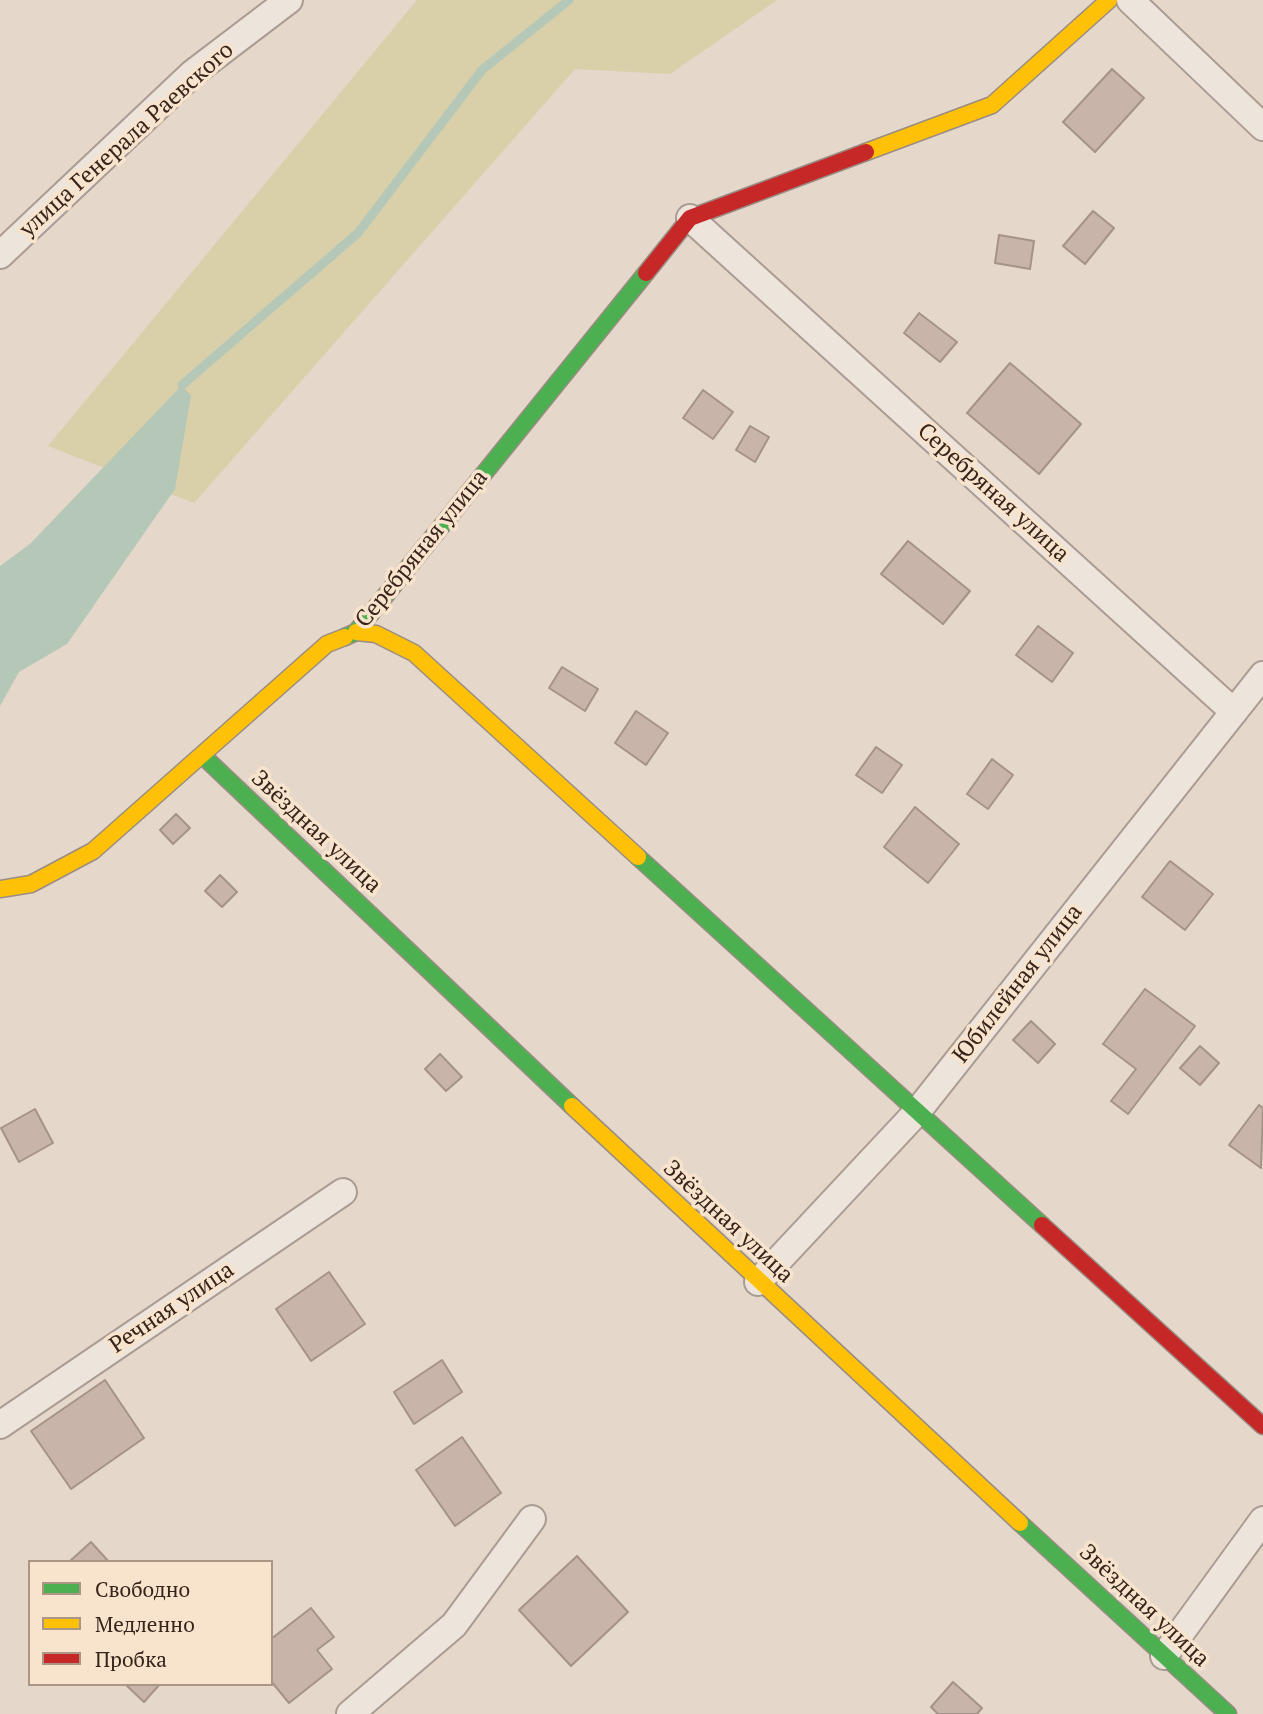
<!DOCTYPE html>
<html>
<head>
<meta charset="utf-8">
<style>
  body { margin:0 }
  #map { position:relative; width:1263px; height:1714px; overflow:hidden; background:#e5d7c9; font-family:"PT Serif",serif }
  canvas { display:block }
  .legend { position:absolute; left:28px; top:1560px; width:245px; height:126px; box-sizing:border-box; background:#f8e3cd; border:2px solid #ab9686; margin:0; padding:9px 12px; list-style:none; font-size:21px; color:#38231b }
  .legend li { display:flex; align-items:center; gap:14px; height:35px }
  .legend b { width:35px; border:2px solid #ab9686 }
</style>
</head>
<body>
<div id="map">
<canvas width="1263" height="1714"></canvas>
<ul class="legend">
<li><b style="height:9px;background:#4caf50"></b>Свободно</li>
<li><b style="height:9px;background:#ffc107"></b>Медленно</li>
<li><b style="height:9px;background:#c62828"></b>Пробка</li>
</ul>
</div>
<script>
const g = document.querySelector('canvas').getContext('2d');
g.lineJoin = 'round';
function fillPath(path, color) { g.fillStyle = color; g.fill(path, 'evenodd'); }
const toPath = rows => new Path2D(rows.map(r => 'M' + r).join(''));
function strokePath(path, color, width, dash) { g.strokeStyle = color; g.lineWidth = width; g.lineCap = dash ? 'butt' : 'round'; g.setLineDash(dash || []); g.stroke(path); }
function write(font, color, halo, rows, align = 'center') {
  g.font = font + ' "PT Serif",serif'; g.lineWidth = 7; g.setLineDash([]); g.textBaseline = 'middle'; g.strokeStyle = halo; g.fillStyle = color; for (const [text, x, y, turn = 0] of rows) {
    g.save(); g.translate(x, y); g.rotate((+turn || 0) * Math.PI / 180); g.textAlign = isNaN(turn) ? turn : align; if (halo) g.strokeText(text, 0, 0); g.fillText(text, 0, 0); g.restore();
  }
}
fillPath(toPath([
  [417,0,777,0,670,74,575,69,194,503,48,446]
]), '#d9d0aa');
fillPath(toPath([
  [182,385,191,396,175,489,67,644,19,672,0,706,0,566,31,543]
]), '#b5c8b8');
strokePath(toPath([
  [182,385,358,233,482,70,569,0]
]), '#b5c8b8', 9);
const building = toPath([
  [1112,69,1144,98,1095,152,1063,122,1112,69],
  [1093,211,1114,228,1085,264,1063,246,1093,211],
  [999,235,1034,241,1030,269,995,263,999,235],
  [919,313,957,342,940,362,904,333,919,313],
  [1010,363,1081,424,1039,474,967,413,1010,363],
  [703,390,733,412,713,439,683,418,703,390],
  [750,426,769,437,755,462,736,450,750,426],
  [908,541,970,591,943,624,881,574,908,541],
  [1038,626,1073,653,1052,682,1016,655,1038,626],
  [562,667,598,689,585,711,549,688,562,667],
  [636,711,668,733,646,765,615,743,636,711],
  [876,747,902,765,882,793,856,775,876,747],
  [992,759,1013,775,988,809,967,794,992,759],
  [915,807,959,844,928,883,884,847,915,807],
  [176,814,190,828,173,844,160,830,176,814],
  [1170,861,1213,894,1185,930,1142,897,1170,861],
  [220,875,237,892,222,907,205,891,220,875],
  [1145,989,1195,1026,1128,1114,1111,1101,1136,1069,1103,1044,1145,989],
  [1031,1021,1055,1044,1038,1063,1013,1040,1031,1021],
  [1200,1046,1219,1063,1200,1085,1180,1068,1200,1046],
  [440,1054,462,1077,446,1091,425,1069,440,1054],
  [1259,1105,1263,1108,1261,1168,1229,1145,1259,1105],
  [35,1109,53,1143,19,1162,1,1128,35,1109],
  [329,1272,365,1324,311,1361,276,1309,329,1272],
  [442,1360,462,1392,414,1424,394,1392,442,1360],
  [105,1380,144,1438,71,1489,31,1431,105,1380],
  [462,1437,501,1493,455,1526,416,1470,462,1437],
  [91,1542,109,1562,69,1562,91,1542],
  [577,1556,628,1612,571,1666,519,1610,577,1556],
  [311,1608,334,1637,317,1650,332,1669,289,1703,271,1681,271,1639,311,1608],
  [953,1682,982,1708,977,1714,938,1714,931,1707,953,1682],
  [125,1684,160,1684,144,1702,125,1684]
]);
fillPath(building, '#c9b4aa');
strokePath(building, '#a59289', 2);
const street = toPath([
  [1130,0,1263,127],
  [690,218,1234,712],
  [0,255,193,73,289,0],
  [758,1282,917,1112,1263,675],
  [0,1425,343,1192],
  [1164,1656,1263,1520],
  [350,1714,454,1625,532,1519]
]);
const fast = toPath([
  [345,637,356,632,646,273],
  [203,756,572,1106],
  [638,857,1042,1225],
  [1020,1523,1228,1714]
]);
const slow = toPath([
  [866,152,992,105,1109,0],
  [356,632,376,634,414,653,638,857],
  [0,889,31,884,93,851,327,644,345,637],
  [572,1106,1020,1523]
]);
const jam = toPath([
  [646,273,690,218,866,152],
  [1042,1225,1263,1426]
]);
strokePath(street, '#aa9c93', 30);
strokePath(fast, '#998c83', 19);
strokePath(slow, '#998c83', 19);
strokePath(jam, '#998c83', 19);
strokePath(street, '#ede4dc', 26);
strokePath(fast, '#4caf50', 16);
strokePath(slow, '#ffc107', 16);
strokePath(jam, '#c62828', 16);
write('23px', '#38231b', '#f8e3cd', [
  ["улица Генерала Раевского",127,140,-42],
  ["Серебряная улица",993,493,42],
  ["Серебряная улица",422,549,-51],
  ["Звёздная улица",316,832,43],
  ["Юбилейная улица",1018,984,-52],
  ["Звёздная улица",728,1222,43],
  ["Речная улица",172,1308,-34],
  ["Звёздная улица",1144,1606,43]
]);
</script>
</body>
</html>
